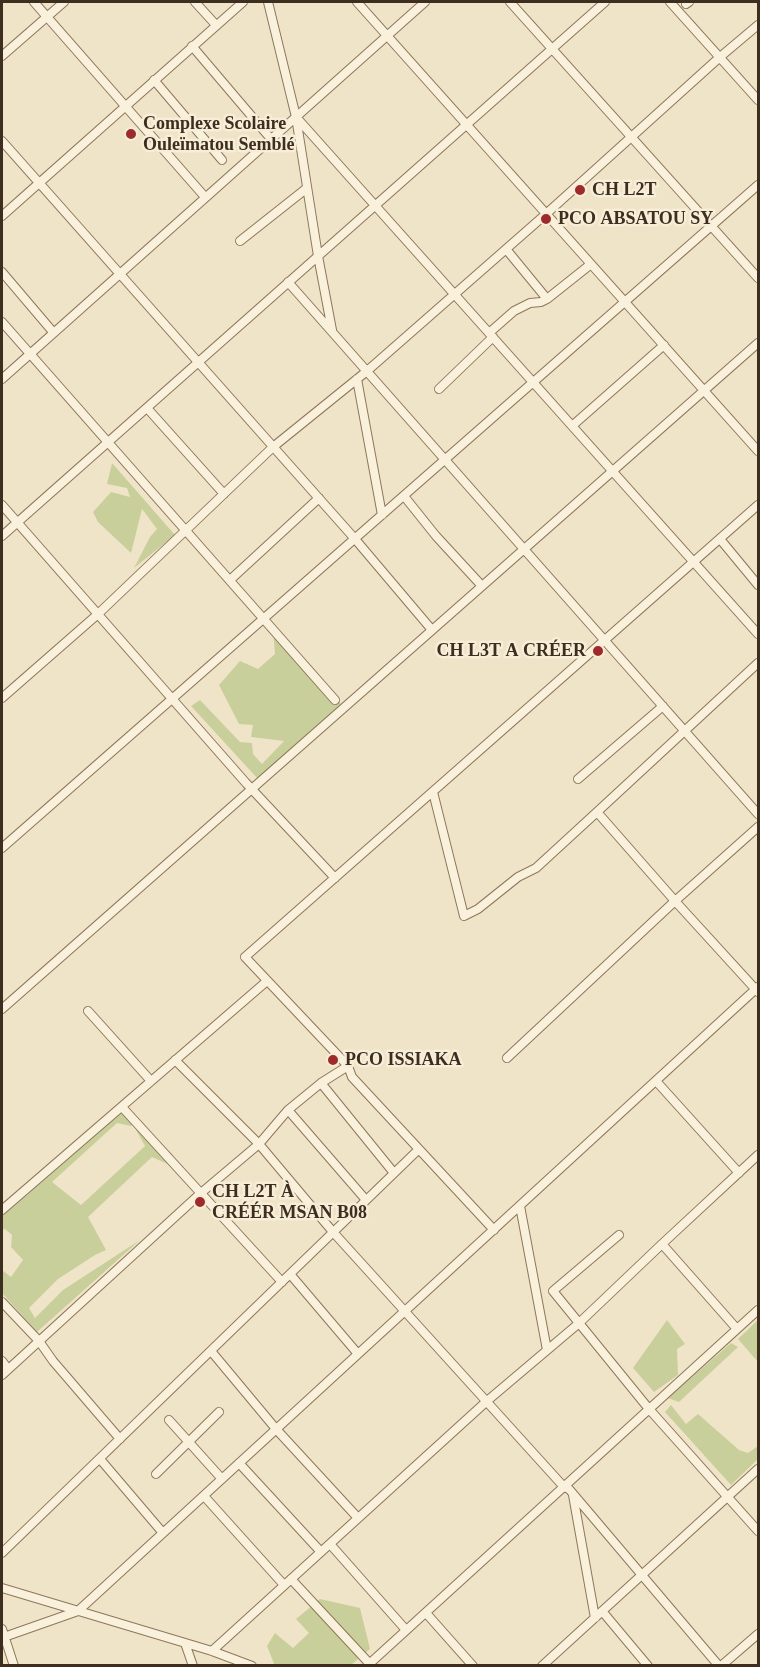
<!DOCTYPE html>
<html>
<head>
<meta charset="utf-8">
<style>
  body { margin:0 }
  #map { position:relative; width:760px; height:1667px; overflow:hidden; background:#f0e4c8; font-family:"Times New Roman",serif }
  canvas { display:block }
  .frame { position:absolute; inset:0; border:3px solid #3d2e20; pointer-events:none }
</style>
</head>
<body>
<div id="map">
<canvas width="760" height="1667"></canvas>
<div class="frame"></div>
</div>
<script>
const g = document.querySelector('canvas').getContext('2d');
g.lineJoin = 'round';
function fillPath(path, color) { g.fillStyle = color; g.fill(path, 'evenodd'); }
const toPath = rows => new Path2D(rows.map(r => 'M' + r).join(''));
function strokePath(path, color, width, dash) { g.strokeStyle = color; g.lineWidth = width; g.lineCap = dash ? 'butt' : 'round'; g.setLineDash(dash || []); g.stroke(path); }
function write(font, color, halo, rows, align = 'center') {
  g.font = font + ' "Times New Roman",serif'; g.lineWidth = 5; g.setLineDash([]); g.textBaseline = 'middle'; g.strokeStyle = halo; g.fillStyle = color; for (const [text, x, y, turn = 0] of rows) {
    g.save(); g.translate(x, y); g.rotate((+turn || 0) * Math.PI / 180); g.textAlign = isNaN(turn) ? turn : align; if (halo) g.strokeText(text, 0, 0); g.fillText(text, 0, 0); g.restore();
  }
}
fillPath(toPath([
  [112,463,175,535,134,568,150,537,157,529,142,509,131,553,98,522,93,512,111,492,130,497,127,488,107,484],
  [273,630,342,705,258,779,191,706,200,700,240,742,252,743,253,754,262,764,284,741,251,737,253,725,239,724,219,685,240,661,258,669,275,654],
  [117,1113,136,1117,131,1126,117,1123,52,1182,81,1205,145,1146,136,1130,142,1126,173,1155,172,1166,152,1157,88,1217,106,1250,95,1255,58,1279,29,1308,35,1318,63,1290,140,1240,37,1332,2,1293,2,1270,11,1277,23,1260,11,1247,12,1235,5,1229,2,1230,2,1208],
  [667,1320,685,1344,677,1349,678,1375,654,1392,633,1368],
  [758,1320,758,1362,738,1339],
  [731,1343,738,1347,679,1402,668,1398],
  [671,1405,686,1424,698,1414,739,1450,748,1453,758,1446,758,1459,731,1485,665,1412],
  [320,1599,360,1608,370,1649,351,1665,275,1666,267,1646,275,1633,293,1648,309,1633,296,1619]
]), '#c9cf9b');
const street = toPath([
  [34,2,205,197],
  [195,2,216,25],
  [268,2,296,117,318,256,332,330],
  [357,2,758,451],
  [510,2,758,278],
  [670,2,758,100],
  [686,4,689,2],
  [192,46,271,139],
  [2,56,64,2],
  [154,80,222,160],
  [296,117,758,634],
  [2,141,355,539,432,630],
  [2,216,243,2],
  [240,241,307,188],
  [506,249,547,299],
  [2,272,53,332],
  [288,282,758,814],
  [2,322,335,700],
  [489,333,514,311,530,303,541,302,547,299,591,264],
  [2,379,425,2],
  [357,379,382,515],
  [439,389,493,337],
  [147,408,224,494],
  [572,426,664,345],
  [404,496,436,536,482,586],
  [2,505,246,783,335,878],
  [2,536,605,2],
  [720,539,758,585],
  [230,580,319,498],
  [2,698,98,614,273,447,367,371,546,214,720,57,758,25],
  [578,779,663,706],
  [433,792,464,916,478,909,518,877,536,868,597,812],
  [758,827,675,901,758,992],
  [2,848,758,185],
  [2,1009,758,343],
  [88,1011,151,1081],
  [507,1058,675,901,597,812,758,663],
  [175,1060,259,1144,333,1232,564,1487,569,1489,719,1666],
  [656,1081,739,1173],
  [321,1083,394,1173],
  [122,1107,282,1282],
  [288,1110,366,1200],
  [520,1206,547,1350],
  [2,1210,267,981],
  [494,1230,352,1077,348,1066,245,957,758,505],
  [619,1235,553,1291,649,1409,758,1531],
  [662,1244,737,1329],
  [290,1274,358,1354],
  [2,1302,39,1341,53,1361,120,1439],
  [211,1351,276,1429,358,1518],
  [2,1361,8,1369],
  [2,1375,201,1193,259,1144,288,1110,321,1083,348,1066],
  [169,1420,222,1479],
  [100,1459,163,1533],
  [239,1463,321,1552],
  [156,1474,219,1412],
  [573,1495,595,1618],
  [204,1496,284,1585],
  [330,1544,406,1630],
  [2,1553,418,1150],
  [291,1579,369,1663],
  [2,1588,212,1651,252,1666],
  [602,1611,648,1666],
  [426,1613,473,1666],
  [2,1629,14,1666],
  [4,1637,78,1611,758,987],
  [185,1643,193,1666],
  [212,1651,487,1401,578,1324,662,1244,758,1155],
  [367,1666,758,1310],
  [542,1666,758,1469],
  [721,1666,758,1634]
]);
strokePath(street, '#8d765c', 10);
strokePath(street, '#faf1dc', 8);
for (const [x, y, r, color] of [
  [131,134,6,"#9e2a2b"],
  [580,190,6,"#9e2a2b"],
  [546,219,6,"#9e2a2b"],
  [598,651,6,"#9e2a2b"],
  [333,1060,6,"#9e2a2b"],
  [200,1202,6,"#9e2a2b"]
]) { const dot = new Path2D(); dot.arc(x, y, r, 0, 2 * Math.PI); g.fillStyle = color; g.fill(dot); strokePath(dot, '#f7eed8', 2); }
write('bold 18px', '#3d2e20', '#f7eed8', [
  ["Complexe Scolaire",143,124],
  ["Ouleïmatou Semblé",143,145],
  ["CH L2T",592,190],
  ["PCO ABSATOU SY",558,219],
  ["CH L3T A CRÉER",586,651,"right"],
  ["PCO ISSIAKA",345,1060],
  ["CH L2T À",212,1192],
  ["CRÉÉR MSAN B08",212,1213]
], 'left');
</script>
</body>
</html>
